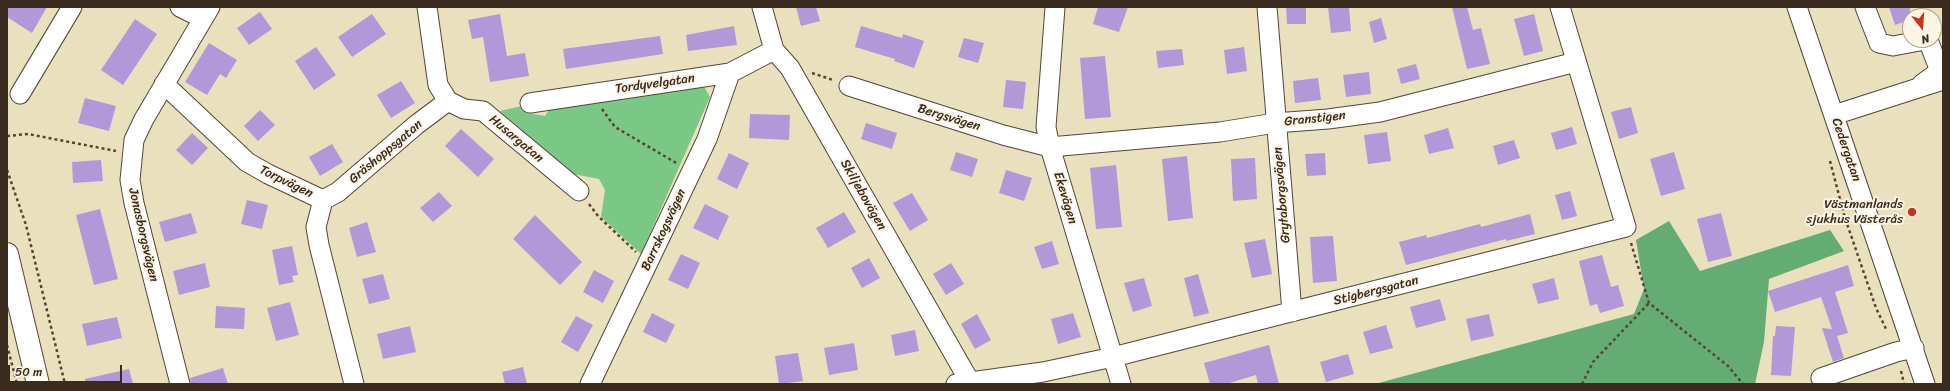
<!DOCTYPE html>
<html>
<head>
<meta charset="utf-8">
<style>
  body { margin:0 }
  #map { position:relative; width:1950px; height:391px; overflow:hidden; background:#e9e1bd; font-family:Sriracha,sans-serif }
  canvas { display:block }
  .frame { position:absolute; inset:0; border:8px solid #3b2a1e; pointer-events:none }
  .north { position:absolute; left:1902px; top:8px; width:40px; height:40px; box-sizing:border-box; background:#fcf5e5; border:1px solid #afa495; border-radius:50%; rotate:163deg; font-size:11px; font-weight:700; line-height:16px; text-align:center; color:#3b2a1e }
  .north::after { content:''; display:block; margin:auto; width:14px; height:18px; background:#c8321e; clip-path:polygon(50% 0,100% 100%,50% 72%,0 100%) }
  .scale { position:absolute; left:8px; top:365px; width:114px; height:18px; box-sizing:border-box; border:2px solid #3b2a1e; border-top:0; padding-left:5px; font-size:12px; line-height:14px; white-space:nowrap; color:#3b2a1e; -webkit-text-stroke:3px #fcf5e5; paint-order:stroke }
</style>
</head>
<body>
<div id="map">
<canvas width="1950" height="391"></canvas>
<div class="frame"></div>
<div class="north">N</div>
<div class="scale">50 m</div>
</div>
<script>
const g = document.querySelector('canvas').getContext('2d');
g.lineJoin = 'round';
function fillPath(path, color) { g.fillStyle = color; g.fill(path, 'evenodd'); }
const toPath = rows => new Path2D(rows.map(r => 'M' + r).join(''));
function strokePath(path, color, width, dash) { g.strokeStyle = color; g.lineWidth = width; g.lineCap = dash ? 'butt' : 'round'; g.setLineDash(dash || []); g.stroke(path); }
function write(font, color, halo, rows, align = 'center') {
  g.font = font + ' Sriracha,sans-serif'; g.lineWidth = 4; g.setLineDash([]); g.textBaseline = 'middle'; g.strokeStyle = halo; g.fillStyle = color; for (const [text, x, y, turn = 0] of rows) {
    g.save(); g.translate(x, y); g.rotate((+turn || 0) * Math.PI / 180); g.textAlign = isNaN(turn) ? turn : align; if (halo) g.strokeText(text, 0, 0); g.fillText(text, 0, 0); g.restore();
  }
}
fillPath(toPath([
  [702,83,710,97,641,254,601,217,605,190,599,179,573,174,500,111,526,105,528,113,545,116,554,102]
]), '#7bc886');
fillPath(toPath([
  [1669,221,1700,271,1830,230,1844,251,1769,279,1764,342,1755,384,1375,384,1634,314,1644,289,1636,240]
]), '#64ac73');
fillPath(toPath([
  [7,7,47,7,32,33,7,17],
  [796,7,816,7,820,21,801,26],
  [1098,7,1128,7,1119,32,1093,24],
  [1286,7,1306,7,1306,24,1287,24],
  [1328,7,1349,7,1351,31,1331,33],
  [1452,7,1467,7,1473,30,1481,28,1490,64,1467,69],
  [1889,7,1910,7,1910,20,1895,25],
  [260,12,272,29,249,45,237,28],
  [372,14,386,34,352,57,338,37],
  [500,14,507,56,525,53,529,76,490,82,483,37,472,39,468,20],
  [1534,14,1543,51,1524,56,1514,19],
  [1381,18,1387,39,1374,43,1369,22],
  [135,19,157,34,123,85,101,70],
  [734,26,737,45,688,51,686,35],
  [861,26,902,38,903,34,924,41,914,68,894,61,895,59,855,47],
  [660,36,663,54,566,69,563,49],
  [964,38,984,43,978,63,958,57],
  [209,43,237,60,226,78,220,74,207,95,185,82],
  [316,47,336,75,314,90,295,61],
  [1244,47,1247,71,1227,74,1224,50],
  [1182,49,1184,65,1158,68,1156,51],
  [1105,56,1111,117,1085,119,1080,58],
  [1416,64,1420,79,1401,84,1397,69],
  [1369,72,1371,94,1346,97,1343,75],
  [1318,78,1321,100,1295,103,1293,81],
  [1006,80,1026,82,1023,109,1003,107],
  [401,81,415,103,391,118,377,95],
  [85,98,116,106,109,131,78,123],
  [1631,107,1638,133,1619,139,1611,112],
  [260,110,275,125,258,141,244,126],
  [750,114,790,115,789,140,749,138],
  [866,123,897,133,892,149,861,139],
  [1572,127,1577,144,1556,150,1551,133],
  [1448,128,1454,148,1429,154,1424,135],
  [461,129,494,159,478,177,445,146],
  [1387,132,1391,161,1368,164,1364,135],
  [192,133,208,148,192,165,176,150],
  [1514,140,1520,158,1498,165,1493,146],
  [332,144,343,162,320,176,309,157],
  [956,152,978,159,972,177,950,170],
  [1674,152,1685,189,1661,196,1650,159],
  [729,153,749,163,737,189,717,179],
  [1325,153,1326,175,1307,176,1305,154],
  [1187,156,1193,218,1168,221,1162,159],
  [1255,158,1257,199,1233,201,1231,159],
  [101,160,103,181,73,183,72,162],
  [1116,165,1122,227,1096,229,1090,168],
  [1006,170,1032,178,1024,201,999,193],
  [1570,191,1577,216,1562,220,1555,195],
  [439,192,452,206,433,222,420,208],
  [912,193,928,220,910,231,893,203],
  [247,200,268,205,262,229,241,224],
  [705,204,729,216,718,240,693,228],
  [100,209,118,279,94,285,76,215],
  [844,212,856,232,828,248,816,228],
  [191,213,197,233,165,242,159,222],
  [1721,213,1732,256,1708,262,1697,219],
  [1530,214,1535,234,1506,241,1506,239,1406,265,1399,242,1426,235,1427,238,1480,224,1481,227],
  [535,215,582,262,560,285,513,239],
  [367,222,376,252,357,257,349,228],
  [1333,236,1337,281,1313,283,1310,237],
  [1265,239,1272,274,1252,278,1244,243],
  [1052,241,1059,264,1042,269,1034,247],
  [292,246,298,275,292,276,294,282,279,285,272,250],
  [681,254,700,263,688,289,668,280],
  [1602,255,1611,287,1618,285,1624,306,1600,313,1597,304,1590,306,1579,261],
  [869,258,880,278,862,288,851,268],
  [205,263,210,287,179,295,173,271],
  [951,263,964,284,946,295,933,274],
  [1848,265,1854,286,1835,292,1848,333,1837,336,1844,358,1833,362,1822,328,1832,329,1821,297,1775,312,1768,291],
  [594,270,614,281,603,303,583,292],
  [383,274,390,299,369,304,362,279],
  [1198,274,1209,313,1194,317,1184,278],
  [1144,278,1152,306,1133,312,1124,283],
  [1554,278,1559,299,1538,304,1532,284],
  [1440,299,1446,320,1416,328,1410,307],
  [290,302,299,335,276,341,267,308],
  [216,306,245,308,244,329,215,328],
  [652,313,675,325,666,343,643,332],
  [1073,313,1081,337,1058,344,1051,319],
  [977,314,991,340,975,349,961,324],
  [1489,314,1494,336,1471,341,1466,319],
  [576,316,593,325,578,352,561,342],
  [117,317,122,338,87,346,82,324],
  [1386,325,1393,348,1370,354,1363,332],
  [410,326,416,352,383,359,377,334],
  [1776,326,1795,327,1791,376,1771,375,1773,336,1775,336],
  [915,330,919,351,895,356,891,335],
  [854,343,858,370,829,375,824,348],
  [1269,345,1279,384,1258,384,1256,375,1226,384,1210,384,1204,363],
  [798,353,803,381,779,384,775,356],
  [1348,354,1354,374,1326,382,1320,362],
  [523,367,527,384,505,384,502,372],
  [223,368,228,384,191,384,190,378],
  [129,369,133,384,85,384,85,379]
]), '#b198d8');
const minor = toPath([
  [180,7,202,18],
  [427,7,438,85,448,101,464,109,483,111,579,191],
  [762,7,774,50,790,68,970,382],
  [1055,7,1046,127,1050,147,1121,384],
  [1267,7,1292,312],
  [1797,7,1925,384],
  [1865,7,1879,43,1893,46,1925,40],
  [164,84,247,162,268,174,323,200,316,227,319,245,354,384],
  [1922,84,1940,71,1928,40],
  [849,86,1003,135,1050,147,1220,132,1275,123,1328,119,1380,112,1576,62],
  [20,94,72,7],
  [530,103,730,73,774,50],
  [1834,115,1943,80],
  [323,200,338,192,416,125,448,101],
  [1821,378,1896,352,1914,348],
  [180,384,134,203,130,180,134,140,144,119,210,7],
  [590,384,707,139,730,73],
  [956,384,1043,372,1113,357,1626,227,1560,7]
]);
const major = toPath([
  [7,254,38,384]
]);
strokePath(minor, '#554536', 21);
strokePath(major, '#554536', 24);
strokePath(toPath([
  [812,73,833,80],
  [602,109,615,127,678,164],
  [7,136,28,134,116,151],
  [1830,161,1845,218,1876,308,1887,331],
  [7,170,26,225,65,384],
  [589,204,598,216,636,252],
  [1631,243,1649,303,1728,366,1743,384],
  [7,345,17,384],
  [1901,371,1904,384],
  [1582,384,1593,362,1649,303]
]), '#554536', 2.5, [3, 3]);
strokePath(minor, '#fff', 19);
strokePath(major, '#fff', 22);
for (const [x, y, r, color] of [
  [1912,212,5,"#c8321e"]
]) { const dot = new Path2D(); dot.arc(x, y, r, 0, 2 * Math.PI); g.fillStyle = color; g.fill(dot); strokePath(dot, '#fcf5e5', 1.5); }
write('13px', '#3b2a1e', '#fcf5e5', [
  ["Tordyvelgatan",655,84,-8],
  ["Bergsvägen",949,118,17],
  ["Granstigen",1315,119,-6],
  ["Husargatan",516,139,40],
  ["Cedergatan",1846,150,71],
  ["Gräshoppsgatan",386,152,-40],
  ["Torpvägen",286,182,26],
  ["Skiljebovägen",863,195,60],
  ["Grytaborgsvägen",1282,195,-95],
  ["Ekevägen",1065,198,73],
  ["Barrskogsvägen",664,230,-65],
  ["Jonasborgsvägen",143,235,77],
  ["Stigbergsgatan",1376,291,-14]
]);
write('13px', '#3b2a1e', '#fcf5e5', [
  ["Västmanlands",1903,205],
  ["sjukhus Västerås",1903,220]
], 'right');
</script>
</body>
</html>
